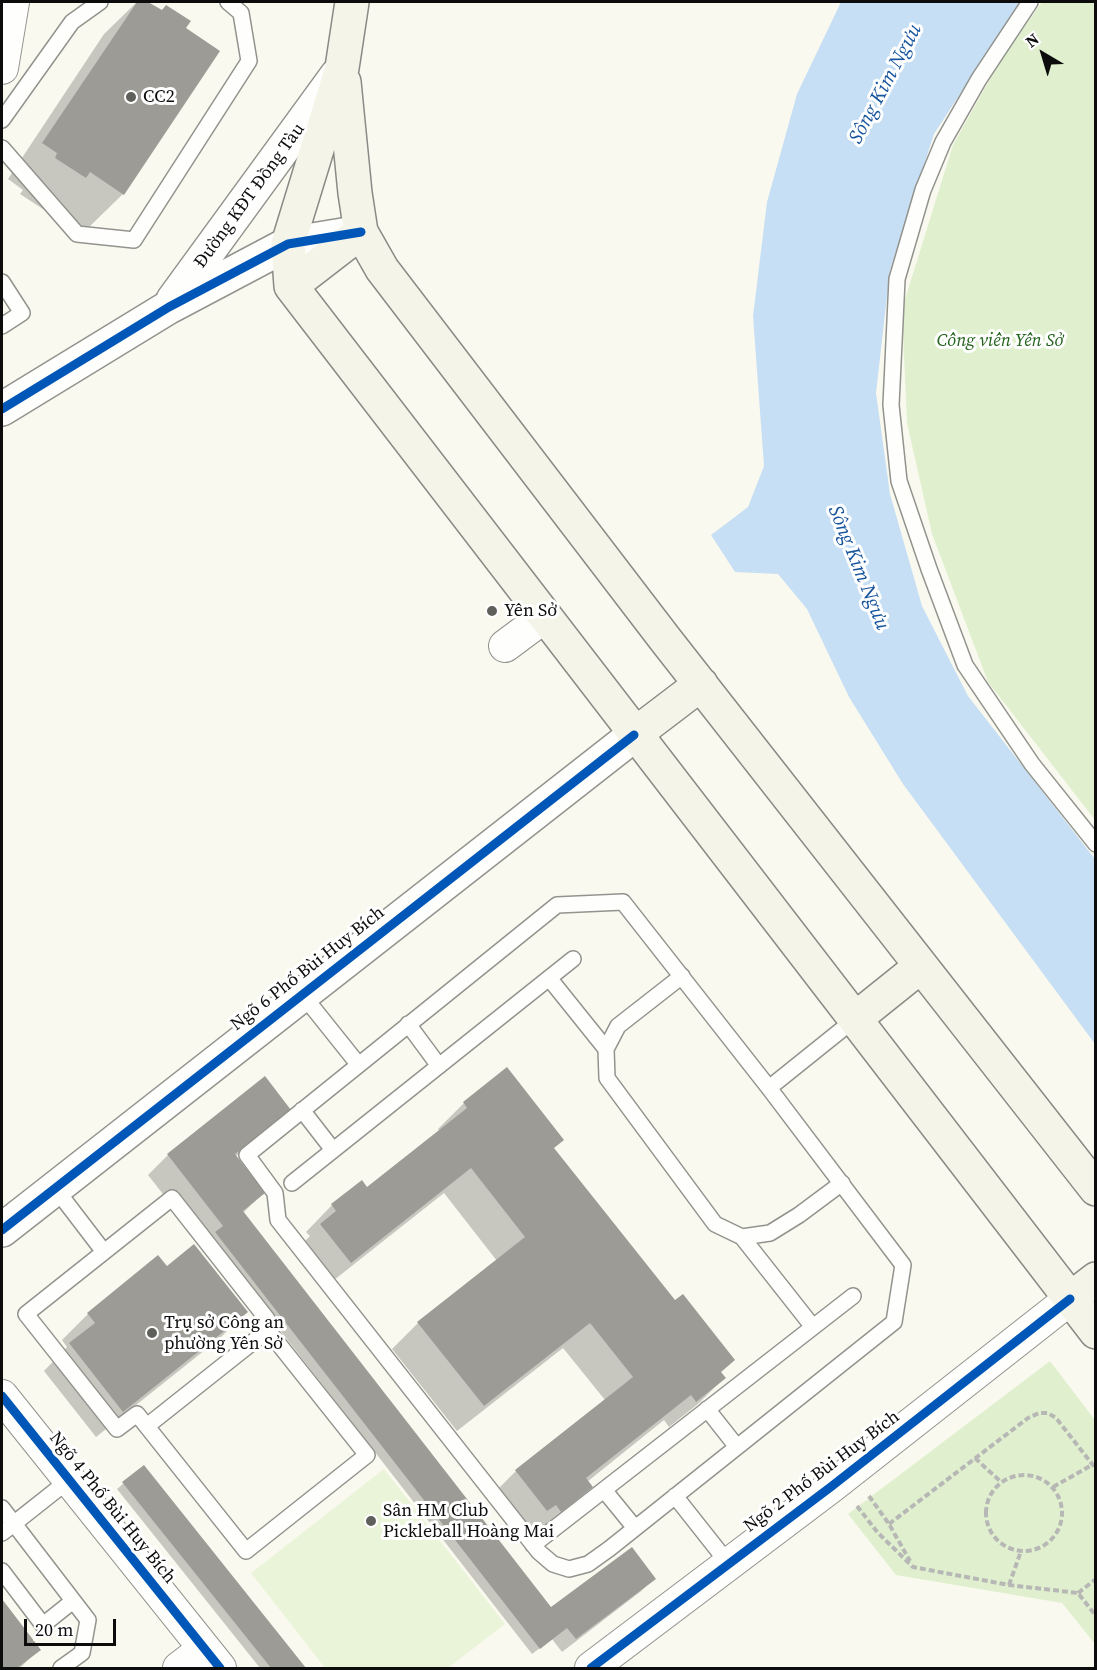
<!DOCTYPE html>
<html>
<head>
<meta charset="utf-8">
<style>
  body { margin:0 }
  #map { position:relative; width:1097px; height:1670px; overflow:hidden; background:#faf9ef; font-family:"Source Serif 4",serif }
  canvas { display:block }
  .frame { position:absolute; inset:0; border:3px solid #0c0c0c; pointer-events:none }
  .north { position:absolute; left:1013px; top:24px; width:60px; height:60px; -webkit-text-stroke:4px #fff; paint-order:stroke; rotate:322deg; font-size:16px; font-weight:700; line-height:24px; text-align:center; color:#0c0c0c }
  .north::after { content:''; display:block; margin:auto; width:21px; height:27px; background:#0c0c0c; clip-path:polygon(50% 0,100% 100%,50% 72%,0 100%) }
  .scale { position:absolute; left:24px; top:1619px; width:92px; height:27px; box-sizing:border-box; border:3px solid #0c0c0c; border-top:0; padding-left:8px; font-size:18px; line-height:21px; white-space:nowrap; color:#0c0c0c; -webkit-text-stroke:4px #fff; paint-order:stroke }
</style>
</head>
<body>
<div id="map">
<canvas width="1097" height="1670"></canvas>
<div class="frame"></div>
<div class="north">N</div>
<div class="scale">20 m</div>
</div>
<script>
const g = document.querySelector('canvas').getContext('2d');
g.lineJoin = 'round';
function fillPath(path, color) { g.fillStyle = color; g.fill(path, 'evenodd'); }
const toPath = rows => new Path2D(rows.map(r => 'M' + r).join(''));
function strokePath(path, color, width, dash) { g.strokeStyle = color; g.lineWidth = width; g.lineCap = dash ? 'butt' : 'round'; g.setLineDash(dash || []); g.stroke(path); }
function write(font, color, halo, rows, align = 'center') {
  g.font = font + ' "Source Serif 4",serif'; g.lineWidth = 6; g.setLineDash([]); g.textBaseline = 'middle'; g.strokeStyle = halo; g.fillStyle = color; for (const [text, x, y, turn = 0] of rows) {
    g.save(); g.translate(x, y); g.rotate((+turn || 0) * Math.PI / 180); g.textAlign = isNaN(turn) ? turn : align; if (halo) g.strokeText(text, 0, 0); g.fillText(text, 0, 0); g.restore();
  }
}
fillPath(toPath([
  [1042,2,1095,2,1095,820,988,682,932,534,907,423,902,309,953,145,1000,61],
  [1050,1361,1095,1420,1095,1644,1062,1603,896,1575,848,1514]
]), '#e0f0cf');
fillPath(toPath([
  [384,1469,505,1624,448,1668,325,1668,251,1573]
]), '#eaf4d9');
fillPath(toPath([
  [841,2,1020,2,934,134,890,270,876,393,890,494,922,606,968,696,1095,859,1095,1044,903,784,849,697,807,609,778,574,735,572,711,535,748,507,764,466,753,316,767,202,797,94]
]), '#c6dff4');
fillPath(toPath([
  [137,2,145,2,184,29,123,194,87,229,54,207,49,213,20,194,23,190,8,179,104,34],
  [507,1069,553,1149,724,1378,698,1404,669,1427,664,1420,587,1482,591,1487,564,1513,534,1537,490,1497,516,1471,605,1400,563,1348,457,1431,392,1349,418,1323,497,1261,444,1193,324,1288,295,1251,310,1236,306,1232,332,1205,367,1189,440,1132,438,1129,464,1103],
  [289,1109,269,1130,235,1157,263,1193,243,1213,551,1610,654,1579,640,1592,562,1652,552,1639,532,1654,209,1239,203,1245,148,1175,168,1155],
  [167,1268,246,1312,220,1338,96,1437,44,1371,67,1347,62,1340,88,1314],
  [143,1467,304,1668,260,1668,117,1489],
  [2,1602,39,1649,20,1668,2,1668]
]), '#0003');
fillPath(toPath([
  [137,2,148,2,162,10,166,5,191,21,186,28,220,51,124,195,90,172,86,178,55,158,57,153,42,143],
  [507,1067,564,1140,554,1148,675,1300,683,1294,735,1360,721,1372,726,1378,696,1402,691,1395,586,1478,593,1487,561,1512,556,1505,547,1511,515,1470,633,1377,590,1323,484,1406,417,1322,525,1237,471,1168,351,1263,320,1224,336,1211,331,1204,362,1180,367,1187,467,1108,463,1102],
  [265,1076,291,1110,235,1154,265,1193,243,1211,551,1607,632,1547,656,1579,576,1639,567,1628,540,1649,215,1232,223,1226,167,1154],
  [194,1244,248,1312,123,1412,69,1343,95,1323,87,1313,158,1255,167,1266],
  [144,1465,306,1668,271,1668,122,1482],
  [2,1599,41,1650,17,1668,2,1668]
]), '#9c9b95');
const service = toPath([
  [1030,2,979,79,943,142,923,190,897,279,891,405,899,481,929,569,965,665,1032,764,1096,844],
  [2,120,72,22,100,2],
  [2,148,77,234,134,240,249,61,241,13,228,2],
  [2,282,22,313,2,326],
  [623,902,769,1088,903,1265,894,1322,609,1549,588,1564,569,1569,553,1564,539,1552,278,1220,275,1193,247,1155,557,905,623,902],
  [682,976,618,1026,606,1049,607,1078,715,1224,742,1237,770,1233,799,1215,842,1183],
  [549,978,606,1049],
  [302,994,358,1064],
  [408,1024,439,1066],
  [769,1088,855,1019],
  [302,1110,333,1150],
  [292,1183,573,959],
  [55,1188,104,1252,26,1314,117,1429,137,1414,246,1551,367,1455,262,1323,267,1319,172,1198,104,1252],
  [742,1237,813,1327],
  [707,1409,737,1447],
  [147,1426,268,1330],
  [604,1490,635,1528],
  [675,1496,728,1563],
  [2,1508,88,1620,82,1653,61,1668],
  [2,1533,69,1480],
  [533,1545,853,1296],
  [2,1571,43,1625,73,1601]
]);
const minor = toPath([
  [2,68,13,2],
  [505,646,544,617],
  [2,1396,220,1668],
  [179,1668,204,1649],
  [591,1668,832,1486,1070,1299]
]);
const tertiary = toPath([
  [173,300,337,75],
  [2,409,169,307,288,244,361,232],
  [2,1230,634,735]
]);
const secondary = toPath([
  [352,2,342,68,288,244,291,286,1096,1332],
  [344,82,355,193,361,232,382,269,665,639,1096,1189],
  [291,286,361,232],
  [634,735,701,684],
  [855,1019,921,966],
  [1070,1299,1096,1279]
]);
strokePath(service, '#93938e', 18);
strokePath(minor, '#93938e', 34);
strokePath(tertiary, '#93938e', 36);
strokePath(secondary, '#8a8985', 36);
strokePath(toPath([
  [975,1458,1001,1482],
  '986 1513a38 38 0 1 1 76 0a38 38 0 1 1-76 0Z',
  [1053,1487,1092,1465],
  [869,1496,889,1524,910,1561],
  [857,1506,878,1533,913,1567,1009,1585,1078,1593,1096,1616],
  [889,1524,1028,1418,1039,1413,1048,1413,1056,1418,1096,1469],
  [1009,1585,1021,1551],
  [1078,1593,1096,1579]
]), '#b7b7b5', 4, [6, 3]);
strokePath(service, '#fefefd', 15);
strokePath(minor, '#fefefd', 32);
strokePath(tertiary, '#fefefd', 33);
strokePath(secondary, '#f4f4e8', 33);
strokePath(toPath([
  [2,409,169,307,288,244,361,232],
  [2,1230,634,735],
  [2,1396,220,1668],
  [591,1668,832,1486,1070,1299]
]), '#0057b8', 9);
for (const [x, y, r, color] of [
  [131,97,6,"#5f5f5b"],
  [492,611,6,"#5f5f5b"],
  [152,1333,6,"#5f5f5b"],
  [371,1521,6,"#5f5f5b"]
]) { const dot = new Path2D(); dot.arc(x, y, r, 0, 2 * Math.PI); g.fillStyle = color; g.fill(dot); strokePath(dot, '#fff', 2); }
write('18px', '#0c0c0c', '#fff', [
  ["CC2",143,97],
  ["Yên Sở",504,611],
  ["Trụ sở Công an",164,1323],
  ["phường Yên Sở",164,1344],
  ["Sân HM Club",383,1511],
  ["Pickleball Hoàng Mai",383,1532]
], 'left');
write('18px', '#0c0c0c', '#fff', [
  ["Đường KĐT Đồng Tàu",250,196,-54],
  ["Ngõ 6 Phố Bùi Huy Bích",308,969,-38],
  ["Ngõ 2 Phố Bùi Huy Bích",822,1472,-37],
  ["Ngõ 4 Phố Bùi Huy Bích",112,1508,51]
]);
write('italic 18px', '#24631d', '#fff', [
  ["Công viên Yên Sở",1000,341]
]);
write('italic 20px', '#16549d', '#fff', [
  ["Sông Kim Ngưu",886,84,-62],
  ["Sông Kim Ngưu",858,568,68]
]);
</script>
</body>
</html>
